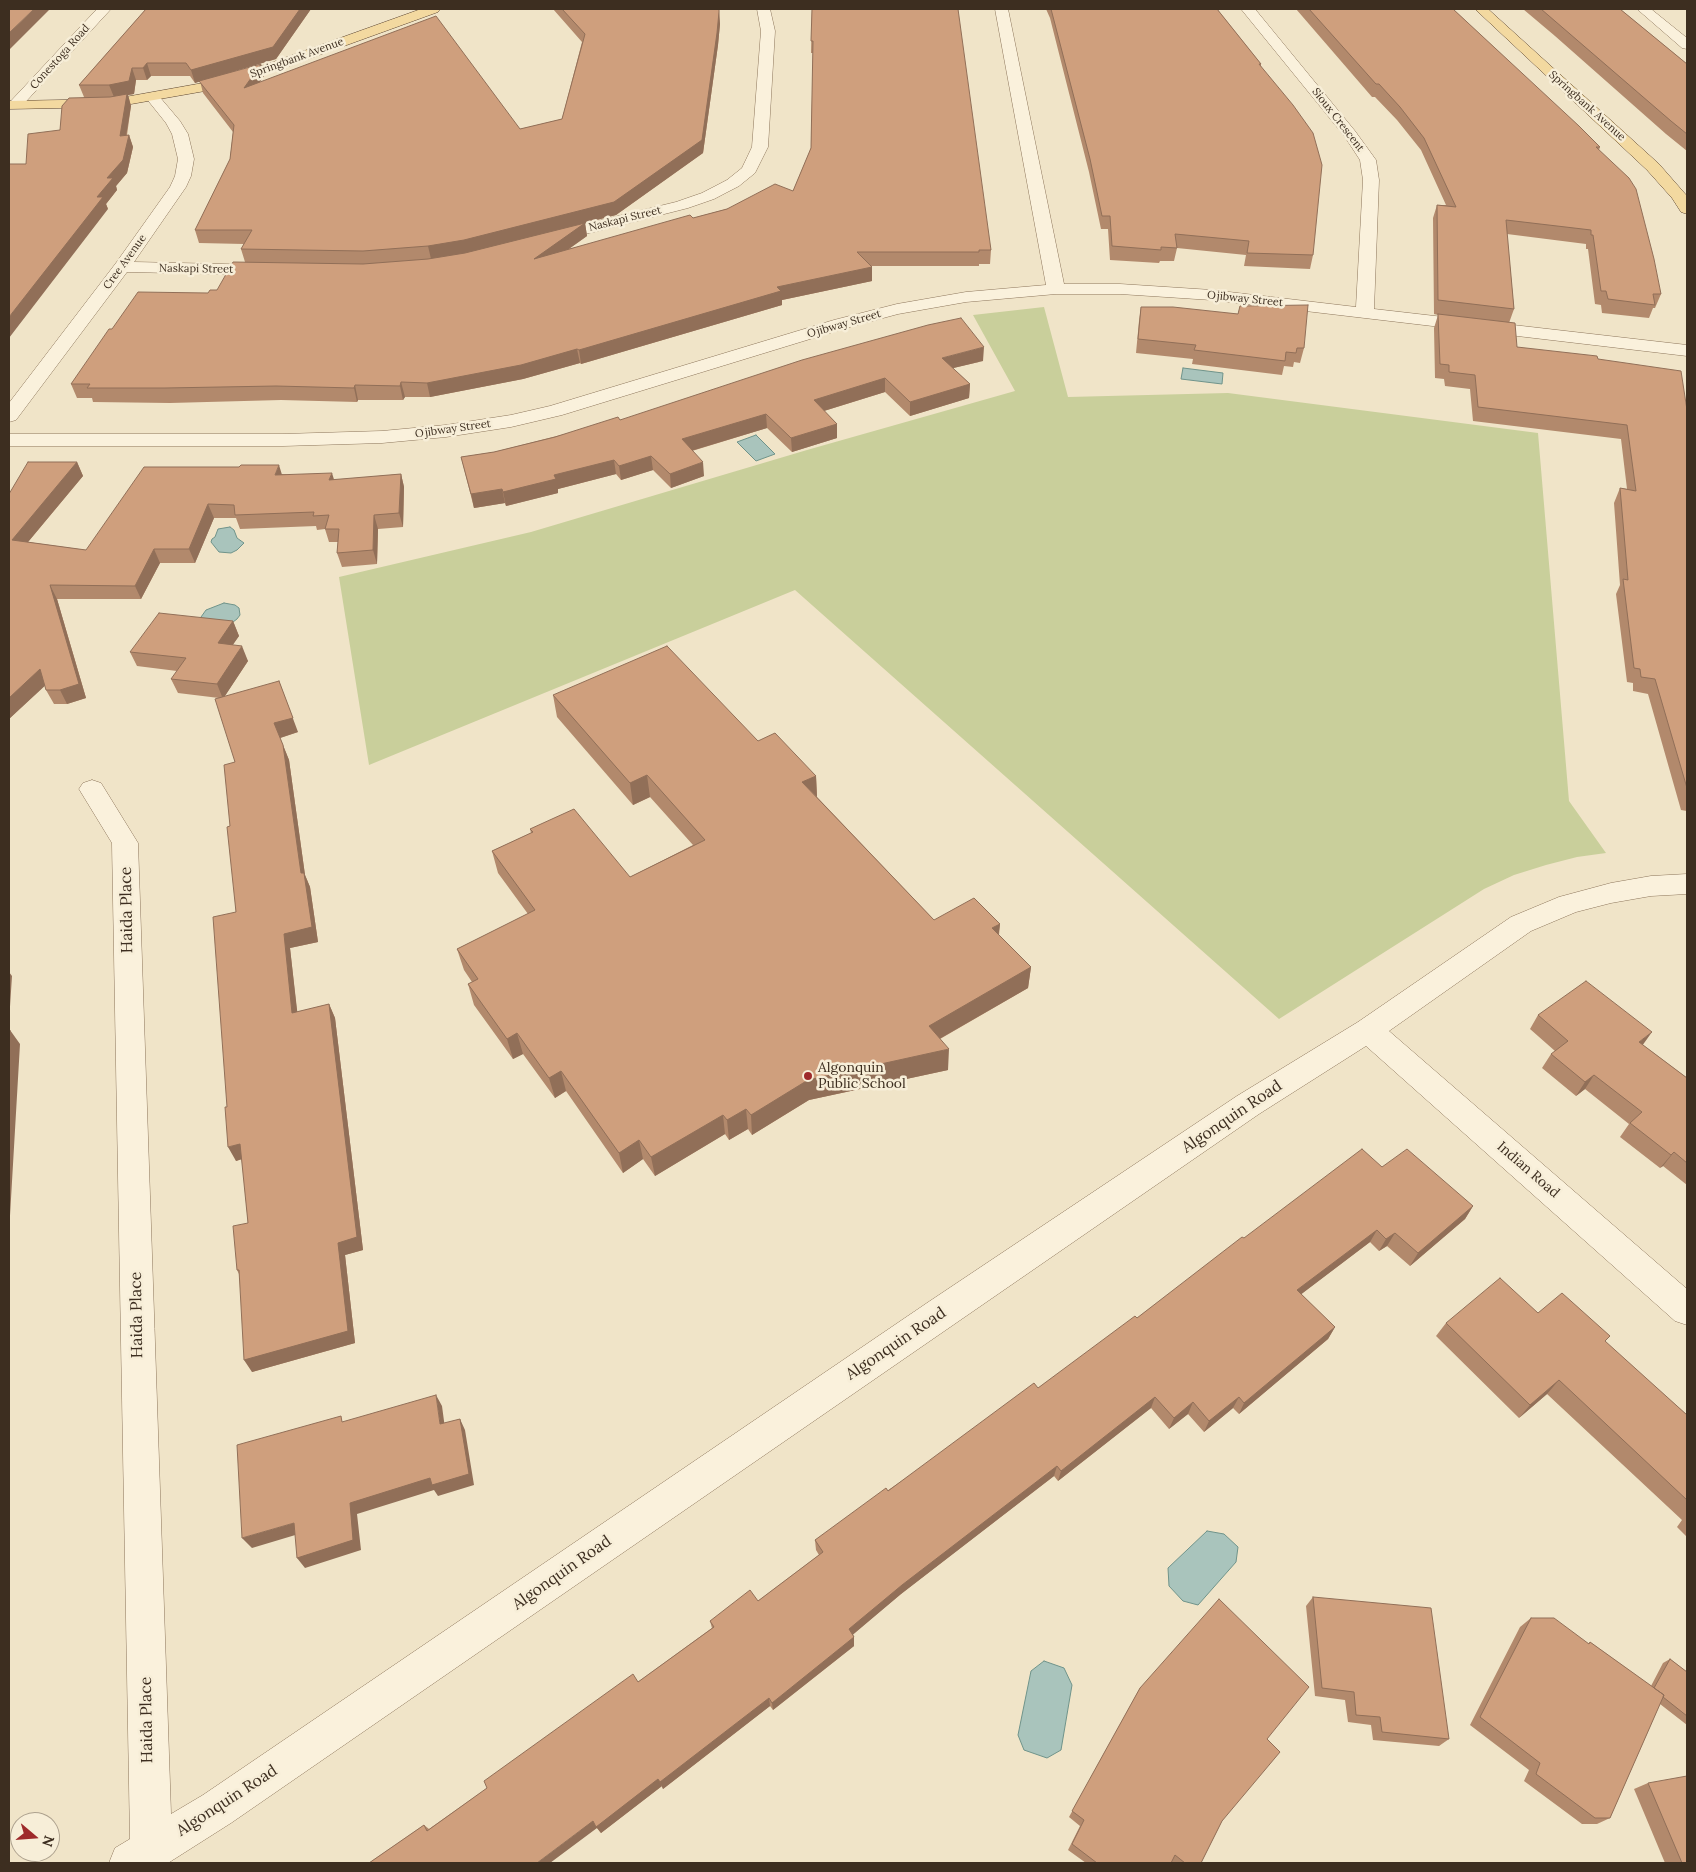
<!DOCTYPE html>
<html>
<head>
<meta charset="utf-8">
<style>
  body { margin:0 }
  #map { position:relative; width:1696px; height:1872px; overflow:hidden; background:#f0e4c8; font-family:Lora,serif }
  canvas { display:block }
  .frame { position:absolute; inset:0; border:10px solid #3d2e20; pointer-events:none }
  .north { position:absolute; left:10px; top:1812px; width:50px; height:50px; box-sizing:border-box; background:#f7eed8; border:1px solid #ada18e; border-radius:50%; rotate:108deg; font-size:14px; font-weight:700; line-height:20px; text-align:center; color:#3d2e20 }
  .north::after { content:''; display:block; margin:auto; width:18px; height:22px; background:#9e2a2b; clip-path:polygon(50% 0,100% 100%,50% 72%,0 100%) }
</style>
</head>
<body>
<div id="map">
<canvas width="1696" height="1872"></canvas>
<div class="frame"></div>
<div class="north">N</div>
</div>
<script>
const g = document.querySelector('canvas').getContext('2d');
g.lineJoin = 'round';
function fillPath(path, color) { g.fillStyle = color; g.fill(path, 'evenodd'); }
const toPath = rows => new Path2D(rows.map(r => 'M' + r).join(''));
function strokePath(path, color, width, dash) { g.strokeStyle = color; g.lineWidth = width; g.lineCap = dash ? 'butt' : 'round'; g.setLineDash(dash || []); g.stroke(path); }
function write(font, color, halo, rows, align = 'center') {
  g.font = font + ' Lora,serif'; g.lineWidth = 5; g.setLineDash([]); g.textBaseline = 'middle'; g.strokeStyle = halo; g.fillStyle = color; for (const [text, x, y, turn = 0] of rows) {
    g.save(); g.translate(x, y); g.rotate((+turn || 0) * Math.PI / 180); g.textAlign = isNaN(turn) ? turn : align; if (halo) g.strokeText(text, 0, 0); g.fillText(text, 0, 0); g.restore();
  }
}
fillPath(toPath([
  [1044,307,1068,397,1228,393,1538,433,1569,801,1606,853,1577,857,1546,865,1514,875,1484,889,1279,1019,795,590,369,765,339,577,531,532,807,450,1015,391,973,315]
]), '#c9cf9b');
const water = toPath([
  [1183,368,1223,373,1222,384,1181,379,1183,368],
  [756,435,775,454,756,461,737,442,756,435],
  [230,527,234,530,237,538,244,543,237,550,231,553,219,552,211,542,212,539,215,537,218,529,230,527],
  [224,603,235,605,239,608,240,615,237,619,233,622,202,621,201,617,206,610,224,603],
  [1207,1531,1224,1534,1238,1547,1236,1562,1198,1605,1183,1601,1169,1586,1168,1568,1207,1531],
  [1044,1661,1064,1668,1072,1685,1061,1750,1047,1758,1024,1750,1018,1735,1031,1671,1044,1661]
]);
fillPath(water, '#a9c4bc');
strokePath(water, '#6f938a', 1);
const minor = toPath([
  [97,9,111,9,20,108,10,108,10,102,97,9],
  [757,9,770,9,775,31,768,147,755,173,739,186,714,199,688,208,550,243,544,242,542,238,544,234,676,202,702,193,727,180,742,168,752,147,761,31,757,9],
  [995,9,1008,9,1064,284,1120,284,1212,290,1356,307,1363,180,1360,160,1345,137,1241,9,1255,9,1355,131,1376,160,1379,180,1374,309,1687,345,1687,356,1212,300,1120,294,1056,294,966,302,898,314,846,328,562,415,511,427,446,437,382,443,283,446,9,446,9,434,283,434,382,431,446,425,511,415,550,406,834,320,897,304,966,292,1046,285,995,9],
  [1637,9,1651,9,1687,38,1687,49,1682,48,1637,9],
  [153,94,158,95,180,121,188,134,194,159,191,176,186,187,134,262,266,265,272,266,275,270,272,274,266,275,127,272,16,420,9,422,9,403,116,263,170,187,175,176,178,159,172,134,166,123,146,98,148,95,153,94],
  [92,780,101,783,138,843,171,1814,203,1795,927,1303,1237,1096,1358,1022,1511,917,1559,897,1611,883,1651,876,1687,874,1687,894,1651,896,1611,903,1576,912,1531,931,1389,1031,1687,1289,1687,1325,1675,1321,1366,1046,1259,1114,231,1823,168,1863,109,1863,115,1848,130,1839,112,843,79,789,83,783,92,780]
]);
const major = toPath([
  [421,9,440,9,438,12,275,71,205,91,114,107,9,109,9,101,114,99,203,83,265,65,421,9],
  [1475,9,1488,9,1659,164,1687,196,1687,214,1681,212,1672,198,1647,170,1475,9]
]);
strokePath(minor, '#8d765c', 1);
strokePath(major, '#5b4430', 1);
fillPath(minor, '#faf1dc');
fillPath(major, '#f3d9a0');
fillPath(toPath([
  [146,9,311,9,276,59,233,71,264,76,260,82,520,129,562,119,582,42,553,9,719,9,720,24,718,45,703,153,616,215,585,223,587,236,569,249,693,218,793,191,811,148,813,53,811,53,812,9,991,250,990,264,979,264,979,266,870,266,872,267,872,281,782,300,782,305,581,364,580,363,523,379,430,397,405,397,403,400,358,400,357,402,281,400,170,403,93,402,92,398,77,398,71,384,112,329,217,290,245,262,241,249,244,244,199,243,195,230,230,159,233,132,203,93,200,81,195,83,190,76,151,76,147,80,136,80,134,94,128,95,131,106,127,135,129,135,133,147,127,173,116,186,117,190,106,204,108,209,26,164,60,130,84,97,79,85],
  [1046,9,1217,9,1261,64,1261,66,1313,255,1310,269,1244,266,1246,255,1177,248,1174,261,1160,261,1159,263,1110,260,1108,229,1101,229,1089,172,1050,18],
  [1296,9,1453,9,1600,147,1599,150,1661,294,1655,308,1653,308,1649,318,1602,313,1601,305,1595,304,1588,249,1586,249,1586,244,1507,234,1514,309,1509,323,1517,347,1598,359,1687,410,1687,811,1681,810,1648,694,1633,691,1633,683,1627,682,1616,594,1620,585,1614,503,1620,488,1627,489,1621,439,1473,421,1470,389,1445,386,1444,379,1435,378,1434,328,1438,315,1434,314,1433,218,1437,205,1446,205,1421,150,1397,120,1375,97,1372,97],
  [1523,9,1620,9,1687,64,1687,151,1666,134,1555,36],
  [1240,306,1304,348,1300,363,1294,362,1293,367,1284,366,1282,375,1192,364,1193,359,1136,353,1139,321,1141,307,1238,314],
  [983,361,953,368,970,384,969,398,910,416,885,392,824,411,837,424,837,438,792,452,767,428,692,451,704,476,671,488,653,470,621,480,616,474,558,489,558,493,506,506,505,503,474,508,461,457,494,452,620,420],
  [77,462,83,476,28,542,86,550,282,474,334,480,401,474,404,487,403,527,378,529,377,564,342,567,337,553,338,542,329,542,325,529,317,530,316,526,240,529,236,518,214,518,195,563,160,563,141,599,57,599,86,698,67,704,54,704,46,690,45,685,9,719,9,494],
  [233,621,239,636,232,645,248,661,224,697,298,732,280,738,289,760,305,875,310,887,318,942,290,948,297,1012,329,1004,335,1018,363,1250,345,1255,355,1343,252,1372,239,1274,237,1270,248,1223,242,1159,236,1161,227,1107,236,912,230,826,235,762,219,698,178,693,171,679,177,671,137,666,130,652],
  [553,695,758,741,816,776,817,797,934,920,1000,924,999,935,1031,967,1028,988,940,1039,948,1070,809,1100,752,1135,748,1129,729,1140,725,1134,655,1176,643,1159,623,1173,566,1091,555,1098,523,1054,513,1059,474,1005,468,984,472,982,464,970,457,949,528,914,498,873,492,851,531,833,530,829,630,877,693,845,650,797,633,805,557,717],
  [1538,1015,1643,1045,1687,1078,1687,1185,1663,1166,1660,1168,1620,1137,1629,1124,1585,1089,1576,1096,1542,1068,1551,1054,1555,1051,1530,1029],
  [1382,1167,1473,1206,1465,1219,1410,1266,1387,1246,1379,1251,1370,1242,1301,1294,1335,1327,1328,1339,1239,1414,1233,1408,1204,1432,1188,1414,1169,1429,1151,1408,1058,1481,1054,1476,901,1594,853,1634,854,1637,854,1646,773,1710,770,1706,663,1789,662,1786,601,1833,597,1828,369,1863,424,1825,429,1829,638,1682,712,1628,710,1621,758,1601,819,1555,816,1550,815,1540,1038,1388,1137,1318,1244,1238],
  [1446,1323,1605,1342,1687,1415,1687,1537,1677,1527,1682,1520,1547,1394,1519,1418,1436,1336],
  [1313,1597,1449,1739,1439,1746,1373,1740,1371,1725,1348,1722,1345,1700,1315,1696,1306,1606],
  [1531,1618,1588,1644,1590,1642,1651,1686,1663,1663,1670,1659,1687,1672,1687,1725,1660,1704,1610,1818,1597,1824,1582,1824,1524,1781,1529,1770,1470,1725,1520,1627],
  [1140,1688,1267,1739,1222,1821,1201,1863,1086,1863,1068,1850,1080,1826,1069,1817],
  [1648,1783,1687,1863,1665,1863,1634,1789]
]), '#b2896c');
fillPath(toPath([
  [34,9,50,9,9,50,9,33],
  [300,9,311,9,276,59,195,83,191,70],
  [719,12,720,24,718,45,703,153,616,215,585,223,587,236,536,272,467,253,431,259,428,246],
  [147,63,151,76,147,80,143,68],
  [261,64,264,76,247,100,244,88],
  [132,68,136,80,134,94,128,95,131,106,124,148,120,136,114,97,109,85],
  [129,135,133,147,127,173,116,186,117,190,106,204,108,209,9,338,9,317,97,197,107,178],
  [872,267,872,281,782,300,782,305,581,364,579,350,777,287],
  [984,347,983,361,941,371,942,358],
  [577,349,580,363,523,379,430,397,427,383],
  [885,378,885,392,814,414,814,400],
  [401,382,405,397,403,400,400,386],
  [970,384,969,398,910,416,910,402],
  [355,385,358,400,357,402,354,388],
  [766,414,767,428,684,453,682,439],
  [837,424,837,438,792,452,791,438],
  [651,456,653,470,621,480,619,466],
  [614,460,616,474,558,489,558,493,506,506,503,492,554,475],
  [77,462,83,476,18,554,12,540],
  [703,462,704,476,671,488,670,474],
  [279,465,283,478,275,475],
  [332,473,336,486,329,480],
  [401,474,404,487,403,527,399,513],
  [502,489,505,503,474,508,471,494],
  [208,504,214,518,195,563,189,549],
  [374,515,378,529,377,564,373,550],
  [154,549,160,563,141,599,135,586],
  [50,585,57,599,86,698,67,704,60,690],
  [233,621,239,636,224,658,218,643],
  [242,646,248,661,223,699,217,684],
  [40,669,48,683,9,719,9,698],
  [279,681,298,732,280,738,274,723],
  [283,745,289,760,305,875,310,887,318,942,290,948,299,1027,292,1013,284,934,301,873],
  [647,775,650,797,633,805,630,783],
  [816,776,817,797,802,782],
  [1000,924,997,945,992,928],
  [1031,967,1028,988,927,1046,929,1026],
  [9,972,12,976,9,1022],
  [329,1004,335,1018,363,1250,345,1255,355,1343,252,1372,244,1360,338,1243],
  [10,1030,20,1044,9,1233,9,1046],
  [1652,1032,1642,1046,1639,1042],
  [517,1033,523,1054,513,1059,507,1039],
  [949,1049,948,1070,809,1100,752,1135,751,1115,808,1080],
  [561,1071,566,1091,555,1098,549,1078],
  [1594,1075,1585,1089,1576,1096,1585,1082],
  [746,1109,748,1129,729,1140,727,1120],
  [723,1115,725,1134,655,1176,651,1157],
  [639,1140,643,1159,623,1173,619,1153],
  [240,1144,248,1157,236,1161,228,1147],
  [1674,1152,1663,1166,1660,1168,1671,1155],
  [1473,1206,1465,1219,1410,1266,1418,1253],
  [1377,1230,1370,1242,1291,1302,1297,1290],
  [1395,1233,1387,1246,1379,1251,1386,1239],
  [1335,1327,1328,1339,1239,1414,1244,1403],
  [1559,1380,1547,1394,1519,1418,1530,1405],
  [436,1395,442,1406,446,1436,440,1424],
  [1155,1397,1151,1408,1058,1481,1061,1471],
  [1239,1397,1233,1408,1204,1432,1209,1421],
  [1193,1402,1188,1414,1169,1429,1174,1418],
  [460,1419,465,1430,474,1485,438,1496,434,1490,357,1514,361,1550,305,1568,297,1558,350,1503],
  [1057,1466,1054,1476,901,1594,849,1638,849,1629,902,1585],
  [294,1523,302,1533,252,1548,242,1538],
  [854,1637,854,1646,773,1710,772,1703],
  [769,1698,770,1706,663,1789,660,1782],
  [658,1779,662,1786,601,1833,597,1828,550,1863,537,1863,593,1821]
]), '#916f58');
const building = toPath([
  [9,9,34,9,9,33,9,9],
  [146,9,300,9,273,47,191,70,186,63,147,63,143,68,132,68,129,81,109,85,79,85,146,9],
  [562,9,719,9,719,12,717,33,702,140,614,202,464,240,428,246,363,251,241,249,252,230,195,230,230,159,234,125,199,81,261,64,244,88,436,16,520,129,562,119,585,34,562,9],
  [812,9,958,9,991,250,979,250,979,252,857,252,872,267,777,287,781,291,579,350,577,349,521,365,427,383,401,382,400,386,355,385,354,388,276,386,165,388,87,388,90,384,71,384,109,329,112,329,138,292,208,293,210,290,217,290,233,262,363,264,428,259,465,253,585,223,534,259,690,215,693,218,727,209,775,184,793,191,811,148,813,41,811,41,812,9],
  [1051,9,1217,9,1261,64,1259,64,1293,105,1313,133,1322,165,1313,255,1247,253,1249,241,1175,234,1177,248,1161,247,1161,250,1112,246,1110,216,1102,216,1090,159,1051,9],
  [1309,9,1453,9,1579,126,1600,147,1596,147,1629,178,1636,189,1654,259,1661,294,1653,294,1655,305,1608,299,1606,291,1601,291,1593,235,1591,235,1591,230,1506,220,1514,309,1438,300,1437,205,1456,207,1424,138,1400,107,1379,84,1376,84,1309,9],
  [1541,9,1620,9,1687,64,1687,134,1671,121,1541,9],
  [127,94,120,136,129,135,123,160,107,178,113,178,97,197,103,197,9,317,9,164,26,164,28,134,60,130,62,106,69,98,110,97,127,94],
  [1308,305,1304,348,1297,348,1296,353,1286,352,1285,361,1194,350,1196,345,1138,339,1141,307,1173,307,1238,314,1240,306,1308,305],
  [1438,314,1515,323,1517,347,1597,356,1598,359,1681,371,1687,410,1687,788,1655,679,1641,677,1640,669,1634,668,1623,579,1628,580,1620,488,1636,491,1627,425,1478,407,1475,375,1449,372,1449,365,1440,364,1438,314],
  [961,318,984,347,942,358,970,384,910,402,885,378,814,400,837,424,791,438,766,414,682,439,703,462,670,474,651,456,619,466,614,460,554,475,556,479,503,492,502,489,471,494,461,457,494,452,555,437,618,417,620,420,802,360,928,325,961,318],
  [28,462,77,462,12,540,86,550,144,467,239,467,241,465,279,465,275,475,332,473,329,480,401,474,399,513,374,515,373,550,337,553,339,529,325,529,329,515,313,516,314,512,235,515,234,505,208,504,189,549,154,549,135,586,50,585,79,684,60,690,46,690,40,669,9,698,9,494,28,462],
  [159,613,233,621,218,643,242,646,217,684,171,679,186,658,130,652,159,613],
  [667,646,758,741,775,733,816,776,802,782,934,920,974,898,1000,924,992,928,1031,967,929,1026,949,1049,808,1080,751,1115,746,1109,727,1120,723,1115,651,1157,639,1140,619,1153,561,1071,549,1078,517,1033,507,1039,468,984,478,979,457,949,535,910,492,851,533,832,530,829,574,809,630,877,705,840,647,775,630,783,553,695,667,646],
  [279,681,293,718,274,723,283,745,301,873,304,873,312,927,284,934,292,1013,329,1004,357,1237,338,1243,348,1331,244,1360,239,1270,237,1270,233,1226,248,1223,240,1144,228,1147,225,1107,227,1107,213,917,236,912,227,827,230,826,224,765,235,762,215,699,279,681],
  [1586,981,1652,1032,1639,1042,1687,1078,1687,1163,1674,1152,1671,1155,1630,1123,1642,1112,1594,1075,1585,1082,1551,1054,1568,1041,1538,1015,1586,981],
  [9,1030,10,1030,9,1046,9,1030],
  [1362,1149,1382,1167,1407,1149,1473,1206,1418,1253,1395,1233,1386,1239,1377,1230,1297,1290,1335,1327,1244,1403,1239,1397,1209,1421,1193,1402,1174,1418,1155,1397,1061,1471,1057,1466,902,1585,849,1629,854,1637,772,1703,769,1698,660,1782,658,1779,596,1827,593,1821,537,1863,369,1863,424,1825,427,1831,487,1788,484,1781,633,1674,638,1682,714,1627,710,1621,750,1590,758,1601,823,1552,815,1540,886,1488,888,1491,1034,1383,1038,1388,1135,1316,1137,1318,1242,1237,1244,1238,1362,1149],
  [1500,1278,1538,1313,1562,1293,1610,1336,1605,1341,1687,1415,1687,1500,1559,1380,1530,1405,1446,1323,1500,1278],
  [436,1395,440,1424,460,1419,469,1474,432,1485,430,1478,350,1503,353,1540,297,1558,294,1523,242,1538,237,1445,341,1416,342,1422,436,1395],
  [1313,1597,1431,1608,1449,1739,1382,1732,1380,1717,1356,1715,1354,1692,1322,1688,1313,1597],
  [1219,1599,1309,1687,1267,1739,1280,1752,1222,1821,1201,1863,1185,1863,1175,1855,1171,1863,1097,1863,1072,1844,1084,1820,1072,1811,1140,1688,1219,1599],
  [1531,1618,1554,1618,1589,1644,1590,1642,1664,1695,1610,1818,1595,1818,1536,1774,1540,1763,1480,1717,1531,1618],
  [1670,1659,1687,1672,1687,1716,1663,1697,1664,1695,1654,1688,1670,1659],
  [1687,1776,1687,1863,1682,1863,1648,1783,1687,1776]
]);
fillPath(building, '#cf9f7d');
strokePath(building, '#916f58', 1);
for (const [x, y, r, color] of [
  [808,1076,5,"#9e2a2b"]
]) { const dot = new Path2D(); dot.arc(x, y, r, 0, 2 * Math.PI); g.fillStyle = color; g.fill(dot); strokePath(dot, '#f7eed8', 2); }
write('11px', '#3d2e20', '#f7eed8', [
  ["Conestoga Road",60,57,-48],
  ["Springbank Avenue",297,58,-20],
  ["Springbank Avenue",1587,106,42],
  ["Sioux Crescent",1338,120,52],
  ["Naskapi Street",625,219,-14],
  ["Cree Avenue",125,262,-54],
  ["Naskapi Street",196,269,1],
  ["Ojibway Street",1245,299,6],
  ["Ojibway Street",844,324,-16],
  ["Ojibway Street",453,429,-8]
]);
write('14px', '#3d2e20', '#f7eed8', [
  ["Algonquin",818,1068],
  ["Public School",818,1084]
], 'left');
write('14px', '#3d2e20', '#f7eed8', [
  ["Indian Road",1528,1170,41]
]);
write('16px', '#3d2e20', '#f7eed8', [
  ["Haida Place",127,910,-91],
  ["Algonquin Road",1232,1117,-34],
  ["Haida Place",137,1315,-91],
  ["Algonquin Road",896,1344,-34],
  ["Algonquin Road",562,1573,-35],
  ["Haida Place",147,1720,-91],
  ["Algonquin Road",227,1801,-33]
]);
</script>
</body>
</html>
